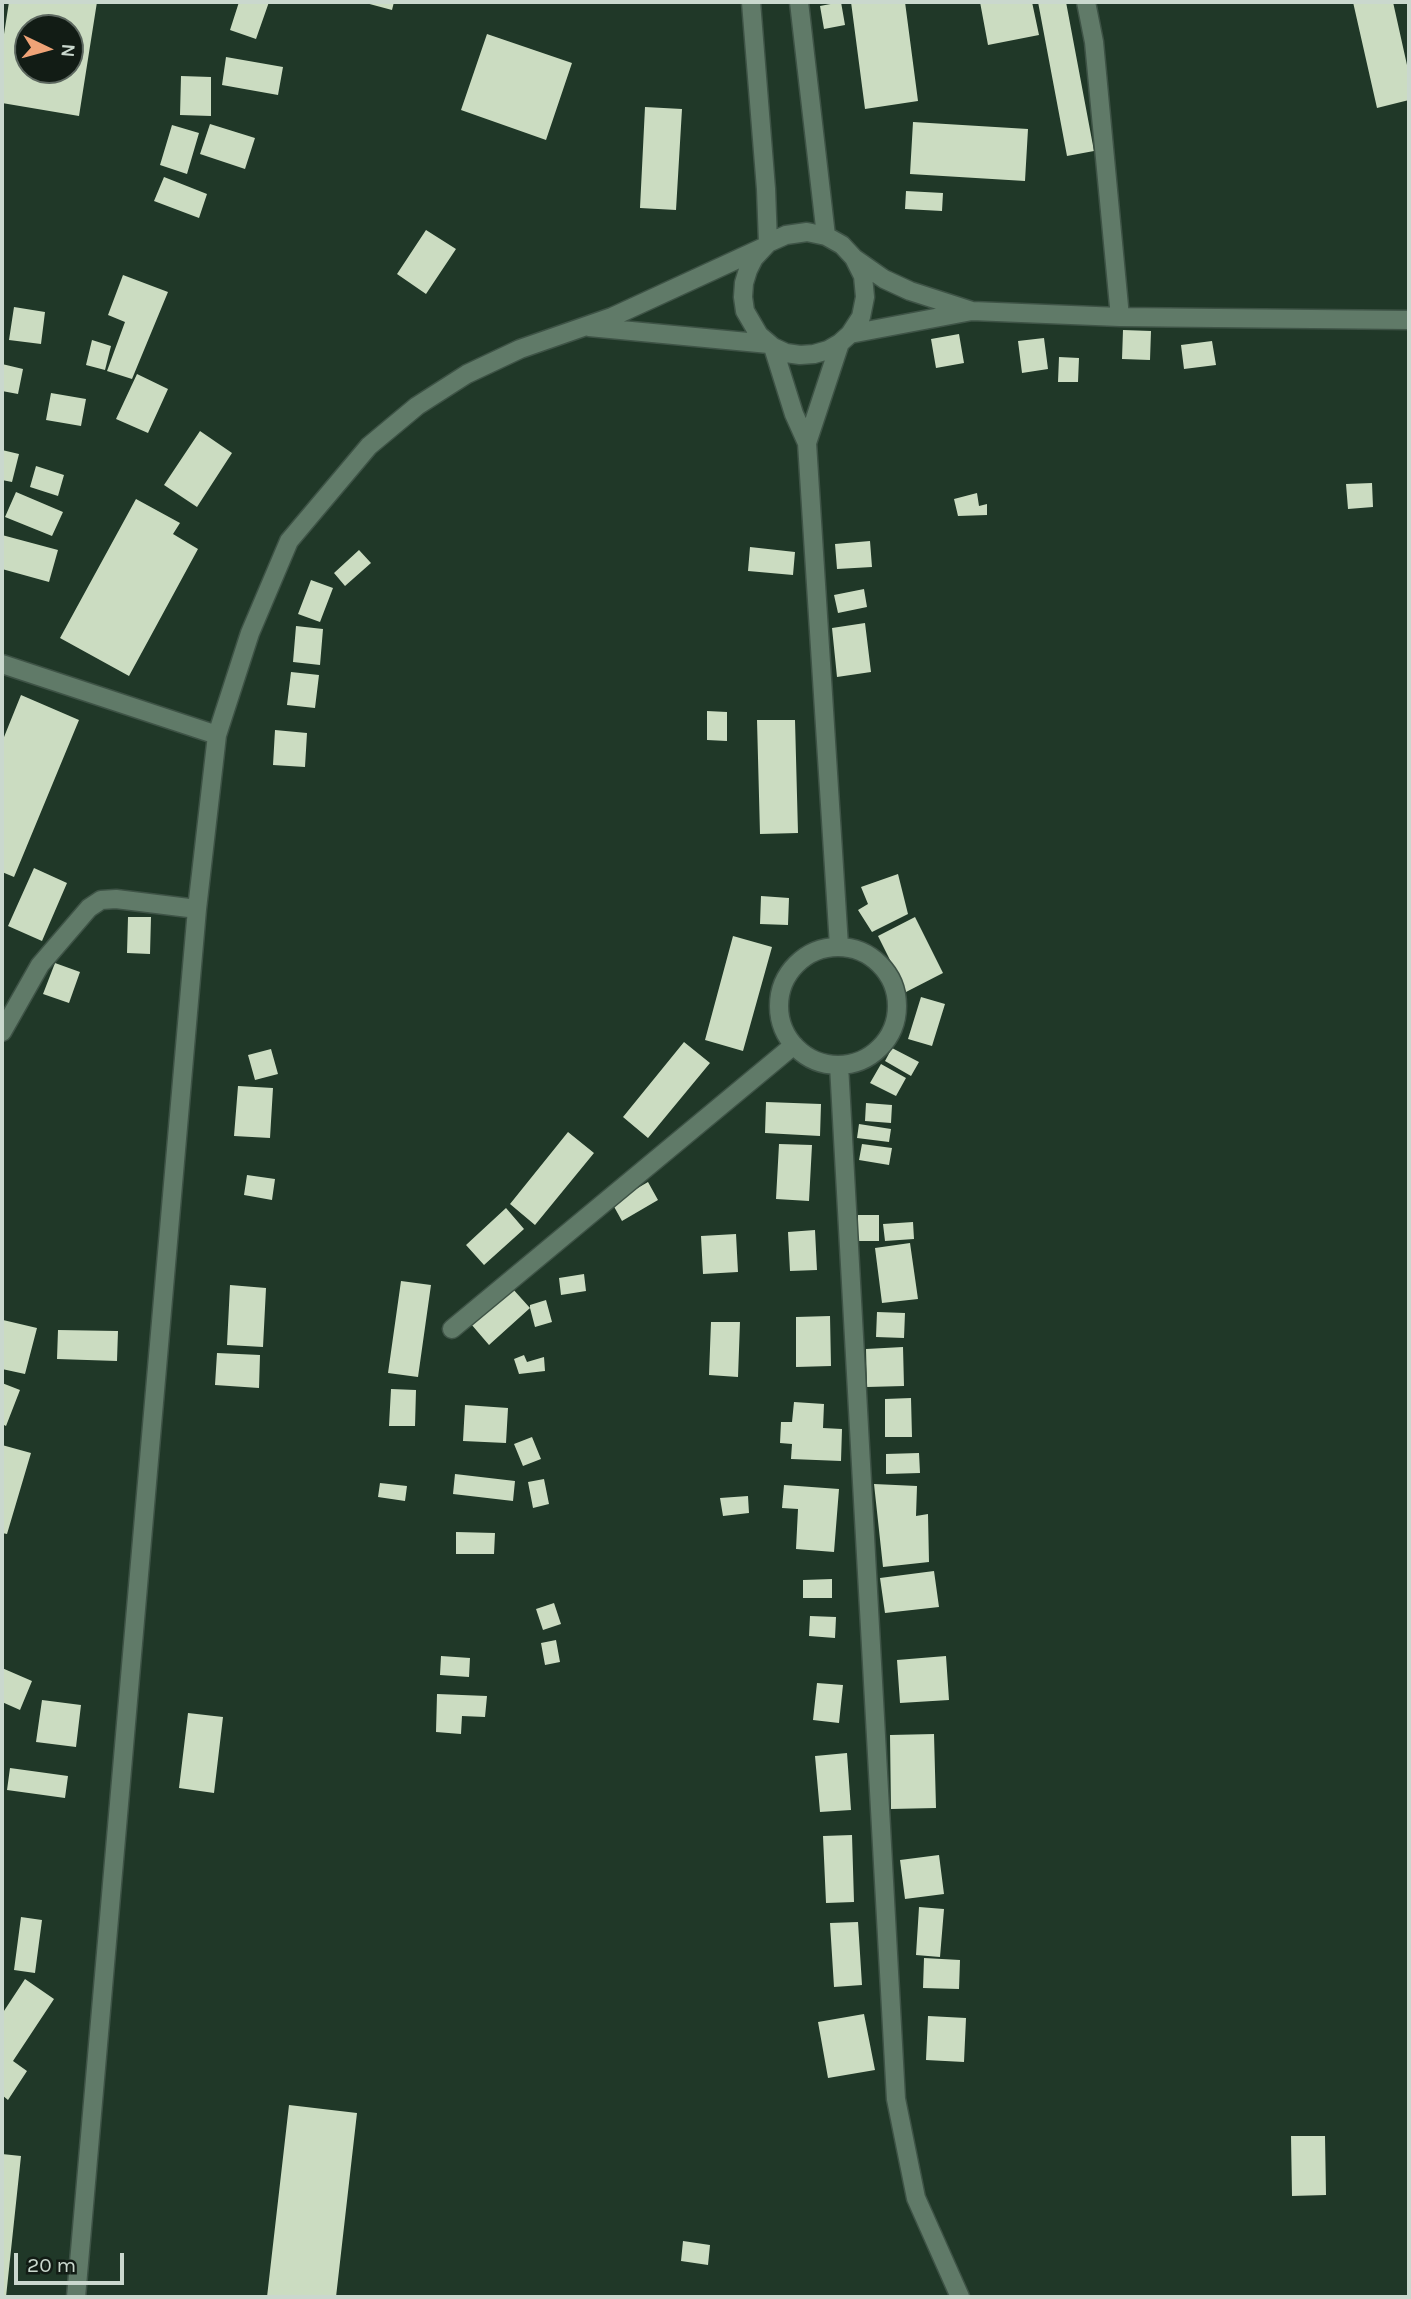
<!DOCTYPE html>
<html>
<head>
<meta charset="utf-8">
<style>
  body { margin:0 }
  #map { position:relative; width:1411px; height:2299px; overflow:hidden; background:#203828; font-family:Karla,sans-serif }
  canvas { display:block }
  .frame { position:absolute; inset:0; border:4px solid #cad8ce; pointer-events:none }
  .north { position:absolute; left:14px; top:14px; width:70px; height:70px; box-sizing:border-box; background:#121c15; border:2px solid #5c675f; border-radius:50%; rotate:95deg; font-size:19px; font-weight:700; line-height:28px; text-align:center; color:#cad8ce }
  .north::after { content:''; display:block; margin:auto; width:24px; height:32px; background:#efa377; clip-path:polygon(50% 0,100% 100%,50% 72%,0 100%) }
  .scale { position:absolute; left:14px; top:2253px; width:110px; height:32px; box-sizing:border-box; border:4px solid #cad8ce; border-top:0; padding-left:9px; font-size:21px; line-height:24px; white-space:nowrap; color:#cad8ce; -webkit-text-stroke:5px #121c15; paint-order:stroke }
</style>
</head>
<body>
<div id="map">
<canvas width="1411" height="2299"></canvas>
<div class="frame"></div>
<div class="north">N</div>
<div class="scale">20 m</div>
</div>
<script>
const g = document.querySelector('canvas').getContext('2d');
g.lineJoin = 'round';
function fillPath(path, color) { g.fillStyle = color; g.fill(path, 'evenodd'); }
const toPath = rows => new Path2D(rows.map(r => 'M' + r).join(''));
function strokePath(path, color, width, dash) { g.strokeStyle = color; g.lineWidth = width; g.lineCap = dash ? 'butt' : 'round'; g.setLineDash(dash || []); g.stroke(path); }
fillPath(toPath([
  [9,2,97,2,79,116,2,103,2,47],
  [28,28,70,28,70,70,28,70],
  [239,2,269,2,256,39,230,30],
  [362,2,394,2,392,10],
  [841,2,845,25,824,29,820,6],
  [851,2,905,2,918,101,865,109],
  [980,2,1032,2,1039,35,988,45],
  [1038,2,1066,2,1094,151,1067,156],
  [1353,2,1393,2,1409,74,1409,100,1377,108],
  [487,34,572,63,546,140,461,110],
  [226,57,283,67,278,95,222,85],
  [181,76,211,77,211,116,180,115],
  [645,107,682,109,676,210,640,208],
  [913,122,1028,129,1025,181,910,174],
  [210,124,255,138,245,169,200,154],
  [172,125,199,133,187,174,160,165],
  [164,177,207,194,199,218,154,201],
  [906,191,943,193,942,211,905,209],
  [426,230,456,249,426,294,397,274],
  [123,275,168,292,132,379,107,371,125,322,108,315],
  [14,307,45,312,41,344,9,340],
  [1123,330,1151,331,1150,360,1122,359],
  [959,334,964,363,936,368,931,339],
  [1044,338,1048,369,1022,373,1018,341],
  [92,340,111,346,105,370,86,365],
  [1212,341,1216,365,1184,369,1181,345],
  [1059,357,1079,358,1078,382,1058,382],
  [2,364,23,369,18,394,2,391],
  [137,374,168,389,148,433,116,419],
  [51,393,86,399,81,426,46,420],
  [200,431,232,453,197,507,164,485],
  [2,450,19,454,12,482,2,480],
  [36,466,64,475,58,496,30,487],
  [1372,483,1373,507,1348,509,1346,484],
  [16,492,63,512,52,536,5,517],
  [977,493,979,506,987,504,987,515,958,516,954,499],
  [136,499,180,523,173,534,198,549,129,676,60,638],
  [2,535,58,550,49,582,2,569],
  [870,541,872,567,837,569,835,544],
  [750,547,795,552,793,575,748,571],
  [359,550,371,563,345,586,334,573],
  [311,580,333,588,320,622,298,614],
  [864,589,867,607,838,613,834,595],
  [865,623,871,672,837,677,832,628],
  [296,626,323,629,320,665,293,662],
  [291,672,319,675,315,708,287,705],
  [21,695,79,720,14,877,2,872,2,742],
  [707,711,727,712,727,741,707,740],
  [757,720,795,720,798,833,760,834],
  [275,730,307,733,305,767,273,765],
  [34,868,67,883,42,941,8,926],
  [898,874,908,914,872,932,858,910,868,904,861,887],
  [761,896,789,898,788,925,760,924],
  [128,917,151,917,150,954,127,953],
  [915,917,943,973,906,992,878,936],
  [733,936,772,947,743,1051,705,1040],
  [55,963,80,972,69,1003,43,994],
  [921,997,945,1004,932,1046,908,1039],
  [684,1042,710,1063,648,1138,623,1117],
  [892,1048,919,1062,911,1076,885,1061],
  [271,1049,278,1074,255,1080,248,1055],
  [881,1064,906,1078,896,1096,870,1083],
  [238,1086,273,1088,270,1138,234,1136],
  [766,1102,821,1104,820,1136,765,1133],
  [866,1103,892,1105,891,1123,865,1121],
  [859,1124,891,1129,889,1142,857,1138],
  [568,1132,594,1153,535,1225,510,1204],
  [779,1144,812,1145,809,1201,776,1199],
  [862,1144,892,1148,889,1165,859,1160],
  [247,1175,275,1179,272,1200,244,1195],
  [648,1182,658,1200,622,1221,612,1203],
  [506,1208,524,1229,484,1265,466,1245],
  [858,1215,879,1215,879,1241,858,1241],
  [913,1222,914,1239,885,1241,883,1224],
  [815,1230,817,1270,790,1271,788,1232],
  [736,1234,738,1272,703,1274,701,1236],
  [910,1243,918,1299,882,1303,875,1248],
  [584,1274,586,1291,561,1295,559,1278],
  [401,1281,431,1285,418,1377,388,1373],
  [230,1285,266,1288,263,1347,227,1345],
  [512,1288,530,1308,530,1305,546,1300,552,1322,535,1327,530,1308,489,1345,471,1324],
  [877,1312,905,1313,904,1338,876,1337],
  [830,1316,831,1366,796,1367,796,1317],
  [3,1320,37,1328,25,1374,2,1369],
  [711,1322,740,1322,738,1377,709,1375],
  [58,1330,118,1331,117,1361,57,1359],
  [903,1347,904,1386,867,1387,866,1349],
  [217,1353,260,1355,259,1388,215,1385],
  [524,1355,527,1362,544,1357,545,1371,519,1374,514,1359],
  [2,1383,20,1390,6,1426,2,1424],
  [391,1389,416,1390,415,1426,389,1426],
  [911,1398,912,1437,885,1437,885,1399],
  [794,1402,824,1404,823,1428,842,1429,841,1461,791,1459,792,1444,780,1443,781,1422,792,1422],
  [465,1405,508,1408,506,1443,463,1441],
  [532,1437,541,1459,523,1466,514,1444],
  [2,1445,31,1453,7,1534,2,1533],
  [919,1453,920,1473,886,1474,886,1454],
  [455,1474,515,1481,513,1501,453,1494],
  [544,1479,549,1504,533,1508,528,1482],
  [380,1483,407,1486,405,1501,378,1497],
  [874,1484,917,1486,916,1516,928,1514,929,1562,883,1567],
  [784,1485,839,1489,834,1552,796,1549,798,1509,782,1508],
  [748,1496,749,1513,723,1516,720,1498],
  [456,1532,495,1533,494,1554,456,1554],
  [934,1571,939,1607,885,1613,880,1578],
  [832,1579,832,1598,803,1598,803,1580],
  [554,1603,561,1624,543,1630,536,1609],
  [810,1616,836,1617,835,1638,809,1636],
  [556,1640,560,1662,545,1665,541,1643],
  [441,1656,470,1658,469,1677,440,1675],
  [946,1656,949,1700,900,1703,897,1660],
  [2,1668,32,1681,20,1710,2,1702],
  [817,1683,843,1685,839,1723,813,1720],
  [437,1694,487,1696,485,1717,462,1716,461,1734,436,1732],
  [42,1700,81,1705,76,1747,36,1742],
  [188,1713,223,1717,214,1793,179,1788],
  [934,1734,936,1808,891,1809,890,1735],
  [847,1753,851,1810,820,1812,815,1756],
  [10,1768,68,1776,65,1798,7,1790],
  [852,1835,854,1902,826,1903,823,1836],
  [939,1855,944,1894,905,1899,900,1860],
  [919,1907,944,1909,940,1957,916,1955],
  [21,1917,42,1920,35,1973,14,1970],
  [858,1922,862,1985,834,1987,830,1923],
  [924,1958,960,1960,959,1989,923,1988],
  [25,1979,54,1999,13,2061,27,2071,8,2100,2,2095,2,2014],
  [864,2014,875,2070,828,2078,818,2022],
  [928,2016,966,2018,964,2062,926,2060],
  [289,2105,357,2113,336,2297,267,2297],
  [1291,2136,1325,2136,1326,2195,1292,2196],
  [2,2154,21,2156,6,2297,2,2297],
  [683,2241,710,2245,708,2265,681,2261]
]), '#cbdcc1');
const minor = toPath([
  [751,2,766,189,768,243],
  [799,2,826,236],
  [1086,2,1094,42,1120,317],
  [854,258,863,276,865,297,861,317,850,334,840,343,828,350,814,354,800,355,786,353,773,347,759,335,745,311,743,297,744,283,748,270,754,258,768,243,786,235,807,232,826,236,842,245,854,258,884,279,910,291,972,311],
  [589,327,769,344],
  [850,334,972,311,1120,317,1409,320],
  [773,347,794,414,807,443,839,946],
  [807,443,840,343],
  [2,664,217,735],
  '779 1006a59 59 0 1 1 118 0a59 59 0 1 1-118 0Z',
  [2,1032,40,965,89,908,101,900,116,899,197,909],
  [839,1065,896,2099,916,2198,960,2297],
  [452,1329,794,1045],
  [76,2297,197,909,217,735,250,633,289,541,369,446,417,406,467,374,520,349,612,317,764,247]
]);
strokePath(minor, '#3e5346', 21);
strokePath(minor, '#607a68', 18);
</script>
</body>
</html>
